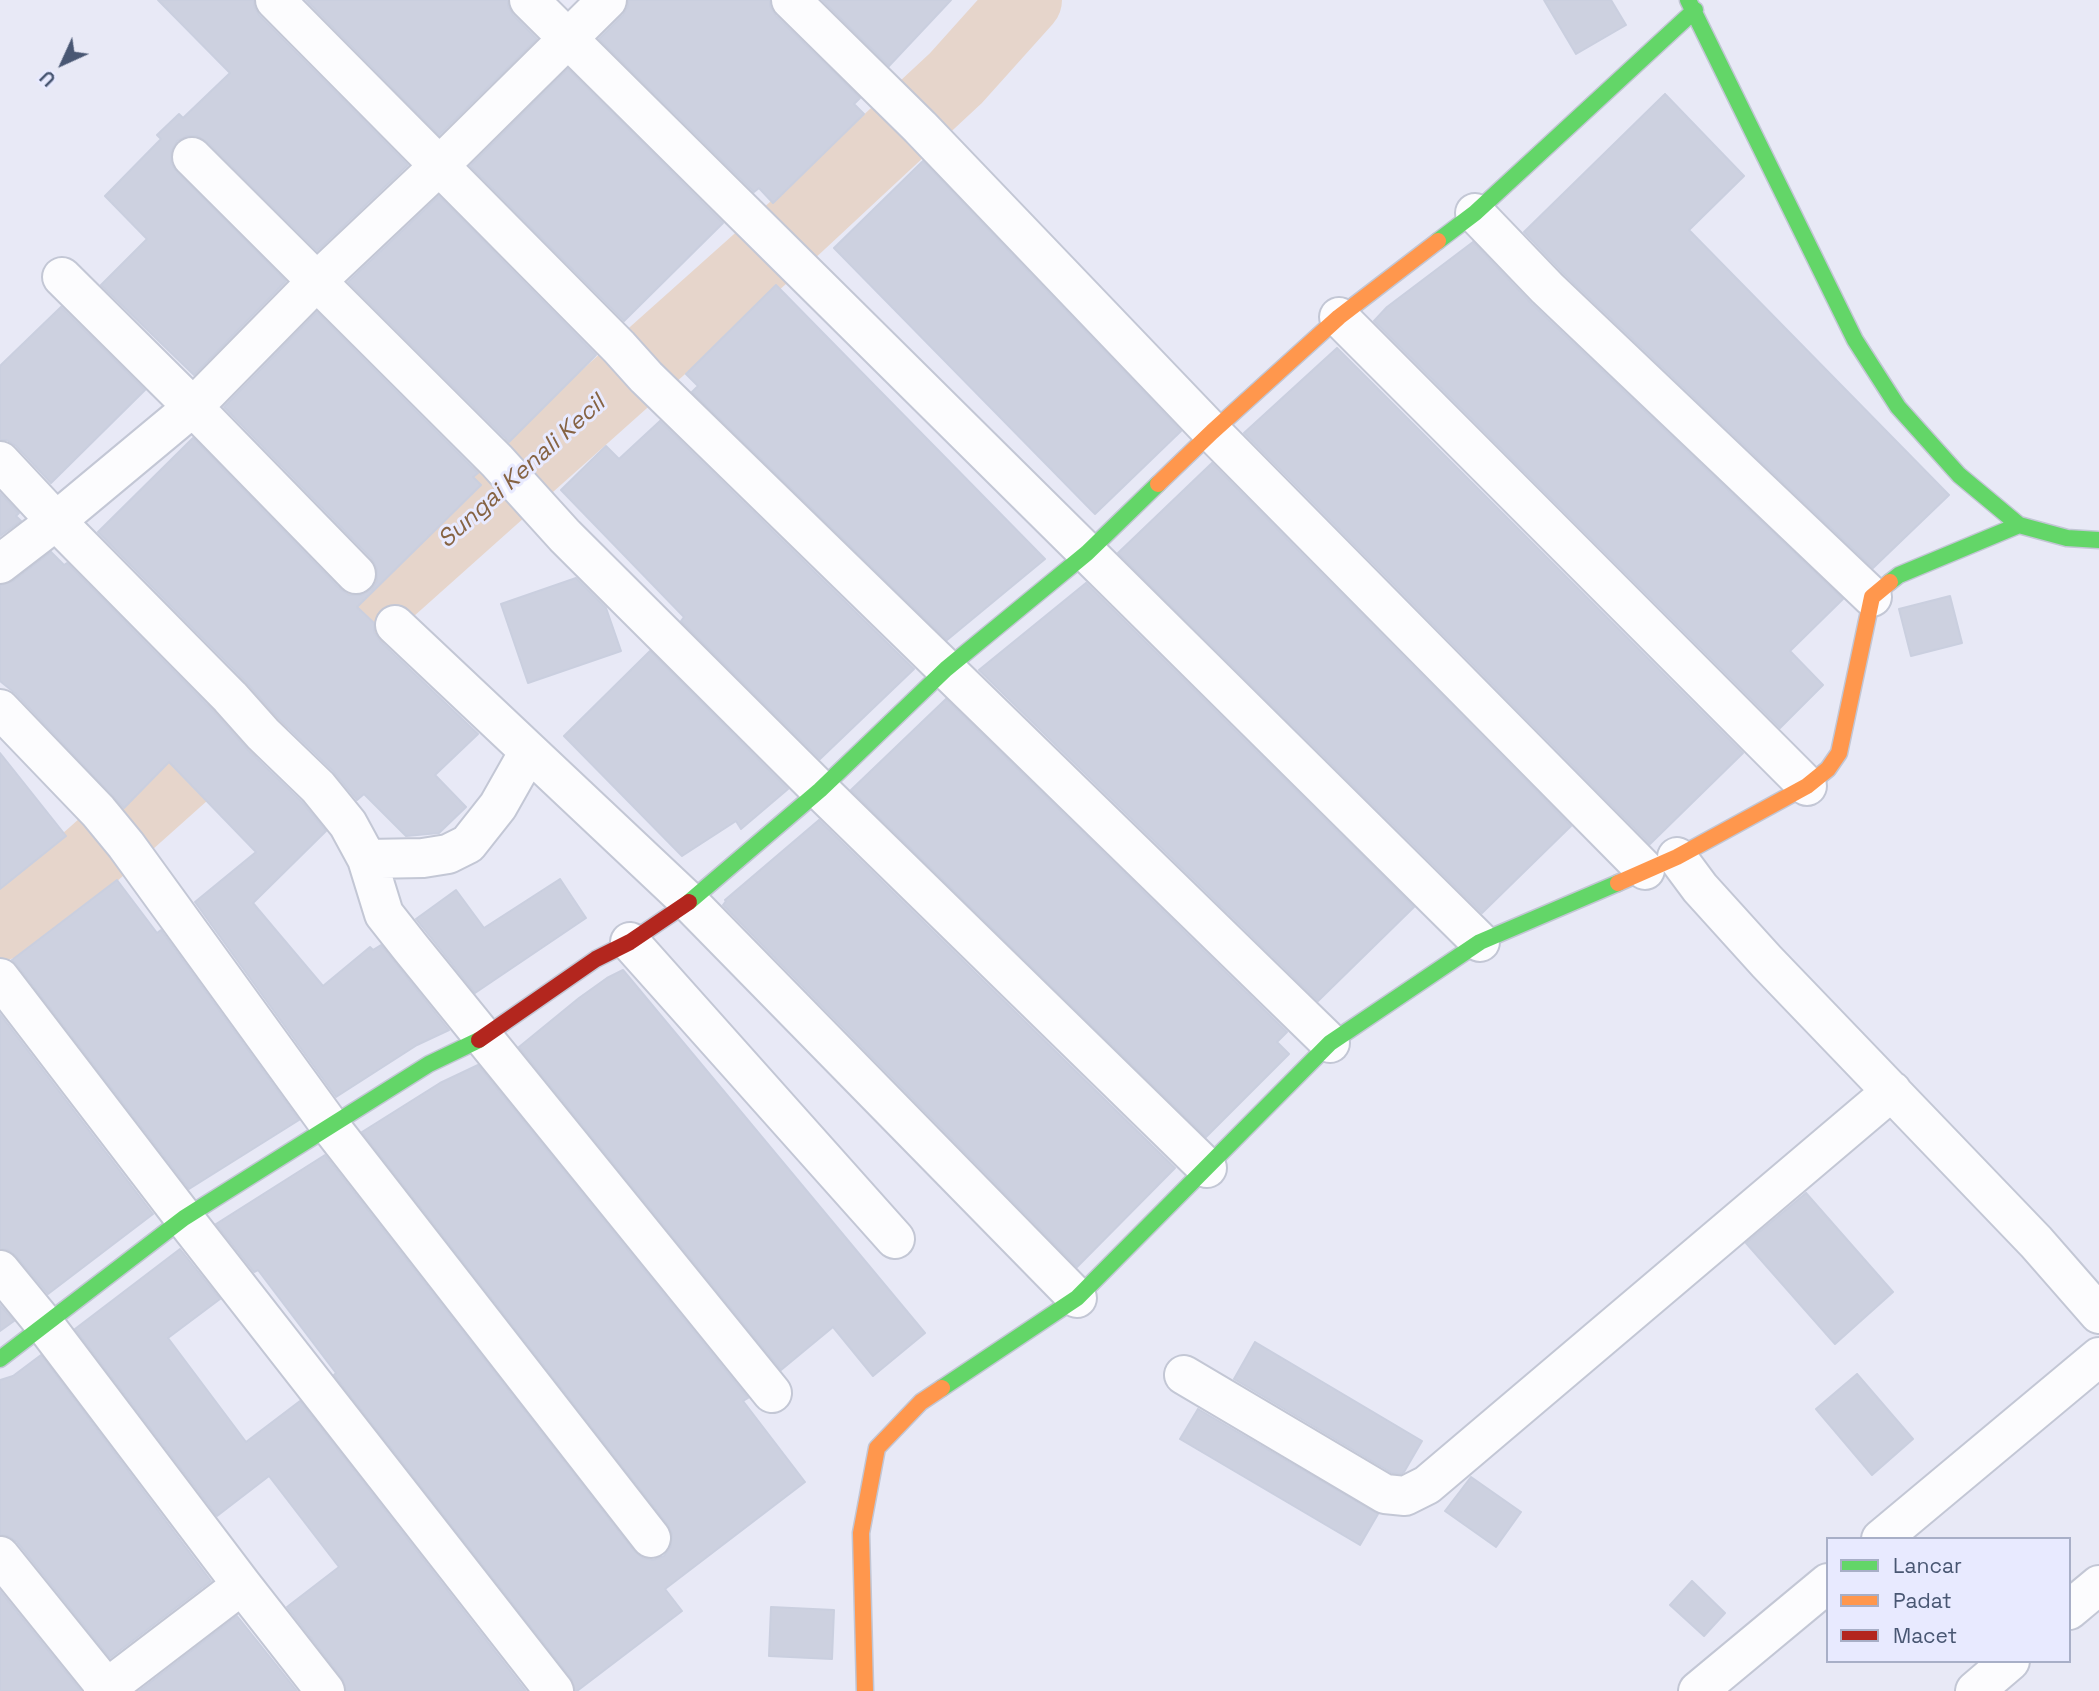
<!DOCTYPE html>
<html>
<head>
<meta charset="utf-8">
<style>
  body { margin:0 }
  #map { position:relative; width:2099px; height:1691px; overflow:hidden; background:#e8e9f6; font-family:"Space Grotesk",sans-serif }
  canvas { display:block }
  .legend { position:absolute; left:1826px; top:1537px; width:245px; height:126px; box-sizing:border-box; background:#e8eaff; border:2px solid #a8afc7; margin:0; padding:9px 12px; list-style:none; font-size:21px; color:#495773 }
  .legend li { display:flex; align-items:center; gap:14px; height:35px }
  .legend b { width:35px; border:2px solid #a8afc7 }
  .north { position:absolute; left:28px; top:28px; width:70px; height:70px; -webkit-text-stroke:5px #e8eaff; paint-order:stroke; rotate:225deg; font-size:19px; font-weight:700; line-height:28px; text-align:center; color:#495773 }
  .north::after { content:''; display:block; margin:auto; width:24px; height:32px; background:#495773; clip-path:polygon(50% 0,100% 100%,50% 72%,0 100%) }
</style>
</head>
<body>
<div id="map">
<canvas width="2099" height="1691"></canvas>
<ul class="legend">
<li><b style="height:9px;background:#63d668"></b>Lancar</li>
<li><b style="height:9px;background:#ff974d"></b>Padat</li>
<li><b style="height:9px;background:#b3261e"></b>Macet</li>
</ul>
<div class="north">U</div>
</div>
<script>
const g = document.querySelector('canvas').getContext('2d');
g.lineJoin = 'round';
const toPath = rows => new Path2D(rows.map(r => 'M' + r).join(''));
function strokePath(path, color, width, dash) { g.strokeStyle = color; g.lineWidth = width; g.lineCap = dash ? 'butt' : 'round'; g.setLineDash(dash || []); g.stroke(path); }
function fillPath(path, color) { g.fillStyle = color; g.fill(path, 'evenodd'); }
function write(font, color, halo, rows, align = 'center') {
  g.font = font + ' "Space Grotesk",sans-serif'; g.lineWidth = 6; g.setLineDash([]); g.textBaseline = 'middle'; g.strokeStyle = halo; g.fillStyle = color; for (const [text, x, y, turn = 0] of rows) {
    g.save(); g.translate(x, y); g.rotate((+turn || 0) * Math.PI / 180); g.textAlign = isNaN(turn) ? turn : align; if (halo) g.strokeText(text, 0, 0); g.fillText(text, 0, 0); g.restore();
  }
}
strokePath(toPath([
  [0,925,88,859,797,226,956,78,1026,0]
]), '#e6d5cb', 72);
const building = toPath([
  [158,0,254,0,254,6,259,15,408,165,317,251,207,142,197,136,187,136,177,141,171,152,171,163,177,172,286,281,194,375,101,285,147,239,105,196,161,139,157,135,179,114,183,118,230,73,158,0],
  [306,0,508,0,508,6,513,15,537,39,439,135,306,0],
  [628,0,770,0,770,6,776,16,860,98,854,104,864,114,773,203,759,188,754,192,599,39,623,15,628,6,628,0],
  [822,0,951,0,889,66,822,0],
  [1544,0,1611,0,1626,25,1576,54,1544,0],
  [568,69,723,223,624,321,470,166,568,69],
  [1665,94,1744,176,1689,230,1949,495,1873,568,1562,272,1524,232,1665,94],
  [923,161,1181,431,1095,514,834,248,923,161],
  [439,196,596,355,509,442,348,282,439,196],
  [1473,242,1532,304,1843,599,1790,651,1823,685,1780,728,1374,321,1387,307,1473,242],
  [776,285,1045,559,947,640,692,392,698,386,686,374,776,285],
  [61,307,145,390,51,483,16,446,7,440,0,440,0,366,61,307],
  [317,312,478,473,473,477,481,485,357,607,374,623,374,632,380,641,478,734,435,775,466,807,439,833,406,836,364,794,357,800,333,771,279,719,246,682,98,532,193,438,340,589,349,595,361,595,372,589,377,581,377,569,372,559,224,407,317,312],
  [1337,348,1743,753,1650,844,1244,433,1337,348],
  [660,421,914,669,820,759,681,621,684,617,561,490,606,446,619,459,660,421],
  [1212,463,1571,826,1482,913,1118,553,1212,463],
  [0,493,19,513,16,516,21,521,0,536,0,493],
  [51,552,64,565,67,563,214,712,248,750,302,802,326,831,253,903,274,928,323,986,370,947,373,950,381,945,449,1030,417,1045,336,1097,195,902,256,852,169,762,124,808,16,694,0,681,0,585,13,581,51,552],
  [576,578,606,608,621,651,528,683,501,604,576,578],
  [1086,583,1414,907,1318,1001,979,670,1086,583],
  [1950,596,1962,643,1911,656,1899,609,1950,596],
  [650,651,788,789,741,829,736,821,682,856,564,736,650,651],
  [946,699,1287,1032,1277,1042,1289,1054,1206,1137,851,790,946,699],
  [0,753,66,836,0,889,0,753],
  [819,820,1175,1168,1077,1267,723,905,726,901,725,900,819,820],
  [560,879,586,918,475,993,416,919,456,890,484,928,560,879],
  [117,880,157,933,161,930,299,1120,189,1189,17,965,12,960,117,880],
  [623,970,925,1333,873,1376,833,1327,781,1370,519,1047,579,998,607,978,623,970],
  [0,1014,153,1214,48,1294,16,1256,8,1250,0,1249,0,1014],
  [478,1065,748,1398,743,1401,805,1482,665,1589,682,1611,577,1691,575,1691,571,1678,334,1375,336,1373,258,1270,254,1272,216,1224,325,1155,634,1551,643,1558,653,1560,664,1556,671,1546,672,1534,668,1525,362,1132,440,1083,478,1065],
  [1806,1193,1893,1292,1835,1344,1746,1243,1806,1193],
  [180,1249,220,1299,168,1338,246,1442,300,1401,526,1691,346,1691,342,1678,287,1607,339,1567,269,1476,217,1516,75,1329,180,1249],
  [0,1305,14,1321,0,1331,0,1305],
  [1255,1342,1422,1441,1404,1472,1401,1474,1392,1473,1234,1379,1255,1342],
  [41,1355,211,1581,110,1658,17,1542,8,1536,0,1535,0,1380,13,1376,41,1355],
  [1857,1374,1913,1439,1872,1475,1816,1409,1857,1374],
  [1198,1409,1378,1514,1360,1545,1180,1439,1198,1409],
  [1471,1477,1521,1512,1496,1547,1445,1511,1471,1477],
  [1692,1581,1725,1613,1704,1636,1670,1605,1692,1581],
  [0,1591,81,1691,0,1691,0,1591],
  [771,1607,834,1610,832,1659,769,1656,771,1607],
  [237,1616,297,1691,139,1691,237,1616]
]);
fillPath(building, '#cdd1e0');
strokePath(building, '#cacfdf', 2);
const street = toPath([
  [275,0,619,347,646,377,1330,1043],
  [529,0,1480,942],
  [791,0,920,127,1212,432,1645,870],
  [192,157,497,461,565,536,820,790,1207,1168],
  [1475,213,1547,288,1872,597],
  [62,277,193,407,356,574],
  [1339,317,1807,786],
  [0,461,56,521,230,697,263,734,318,787,348,824,367,859,384,914,410,947,772,1393],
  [0,564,56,521,193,407,317,281,439,166,607,0],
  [395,625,689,902,1077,1298],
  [0,709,98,811,126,845,330,1126,651,1538],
  [1677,857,1700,888,1767,962,2036,1242,2099,1314],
  [367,859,423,858,448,854,468,844,498,806,528,753],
  [630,942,895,1239],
  [0,978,184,1218,554,1691],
  [0,1270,45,1325,242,1585,325,1691],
  [1184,1375,1385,1494,1405,1496,1427,1485,1892,1091],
  [1881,1539,2099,1357],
  [0,1556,109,1691],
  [2069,1610,2099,1585],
  [103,1691,242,1585],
  [1698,1691,1828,1583],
  [1975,1691,2010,1661]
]);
const fast = toPath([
  [1688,0,1855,340,1898,407,1959,475,2019,525,2067,538,2099,540],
  [1438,241,1475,213,1695,10],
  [1890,582,1899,575,2019,525],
  [689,902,820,790,946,669,1087,553,1158,484],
  [0,1359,184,1218,429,1064,479,1040],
  [942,1388,1077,1298,1330,1043,1480,942,1618,883]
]);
const slow = toPath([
  [1158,484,1212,432,1339,317,1438,241],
  [1618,883,1677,857,1807,786,1828,769,1839,753,1872,597,1890,582],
  [865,1691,861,1533,877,1448,921,1402,942,1388]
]);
const jam = toPath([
  [479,1040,596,959,630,942,689,902]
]);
strokePath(street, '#c3c7d5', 42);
strokePath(fast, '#c2c6d4', 19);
strokePath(slow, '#c2c6d4', 19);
strokePath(jam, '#c2c6d4', 19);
strokePath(street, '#fcfcfe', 38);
strokePath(fast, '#63d668', 16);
strokePath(slow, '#ff974d', 16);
strokePath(jam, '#b3261e', 16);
write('italic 24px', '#866343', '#e8eaff', [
  ["Sungai Kenali Kecil",522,472,-42]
]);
</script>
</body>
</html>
